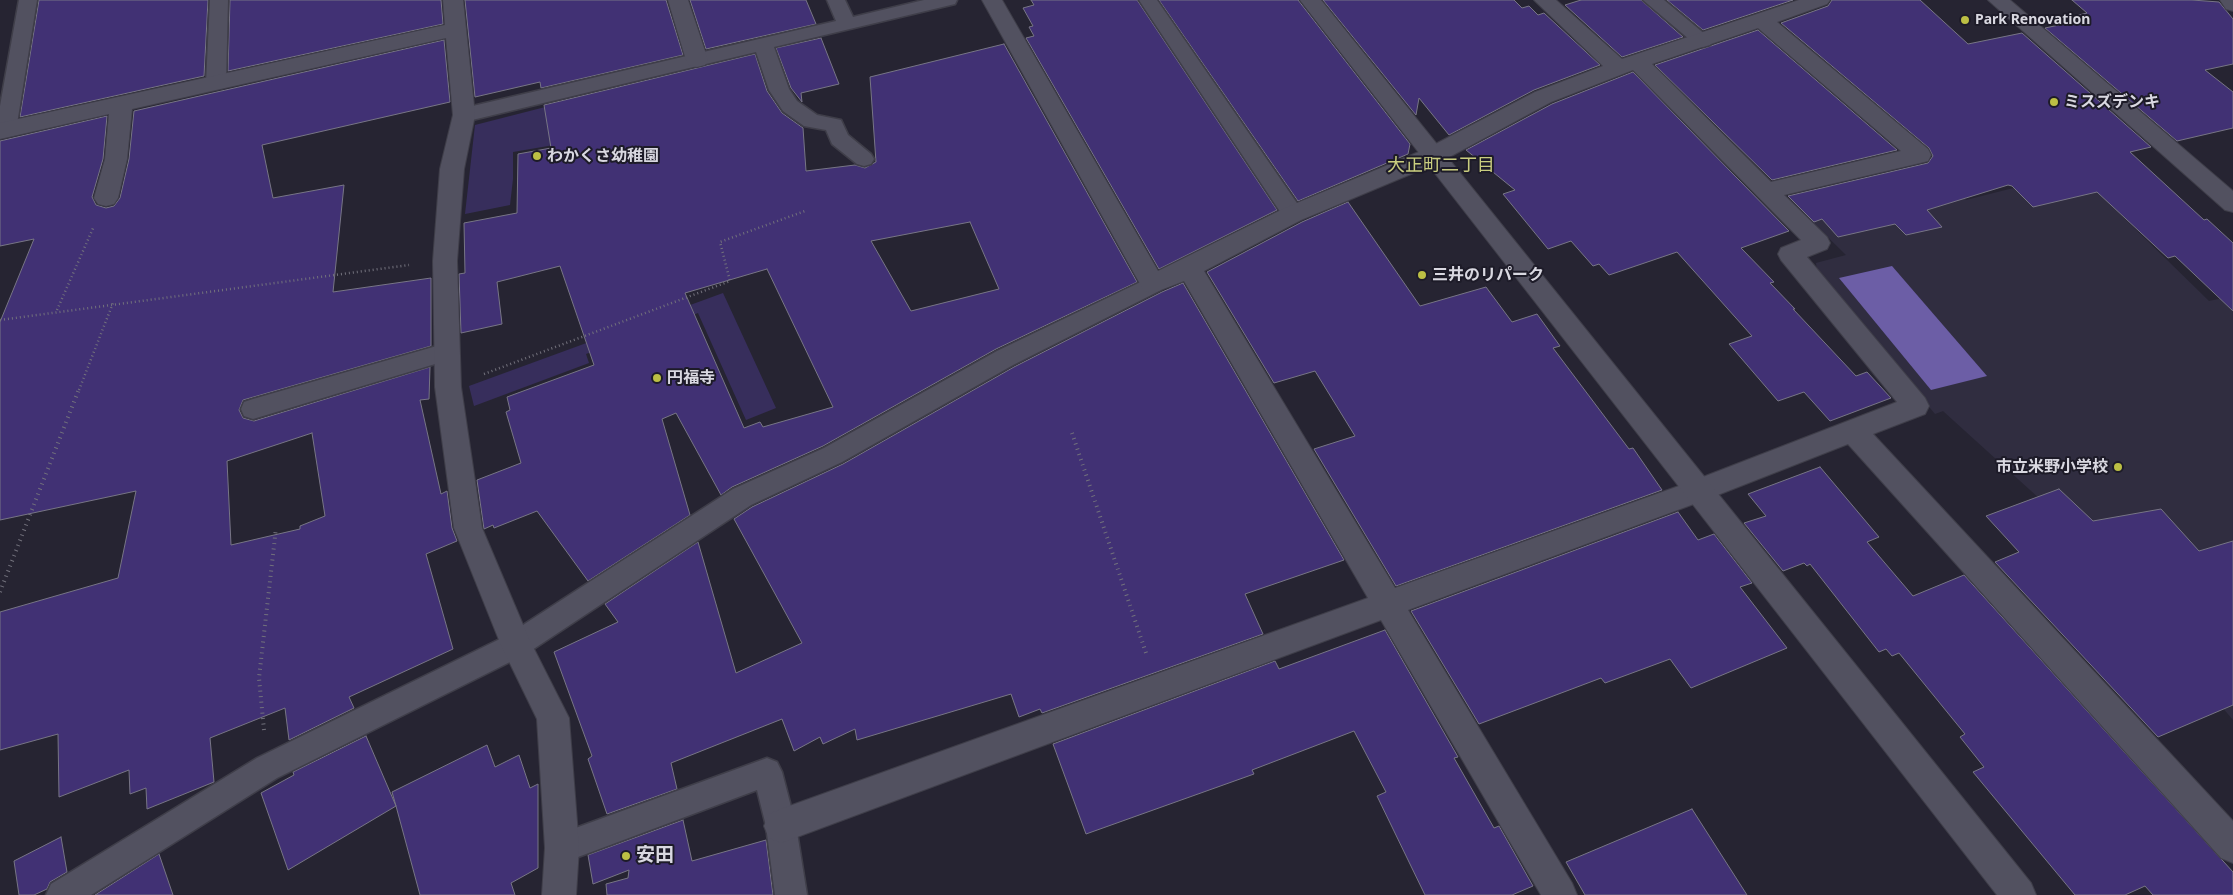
<!DOCTYPE html>
<html>
<head>
<meta charset="utf-8">
<style>
  body { margin:0 }
  canvas { display:block; background:#262432 }
</style>
</head>
<body>
<canvas width="2233" height="895"></canvas>
<script>
const g = document.querySelector('canvas').getContext('2d');
g.lineJoin = 'round';
function fillPath(path, color) { g.fillStyle = color; g.fill(path, 'evenodd'); }
const toPath = rows => new Path2D(rows.map(r => 'M' + r).join(''));
function strokePath(path, color, width, dash) { g.strokeStyle = color; g.lineWidth = width; g.lineCap = dash ? 'butt' : 'round'; g.setLineDash(dash || []); g.stroke(path); }
function write(font, color, halo, rows, align = 'center') {
  g.font = font + ' "Noto Sans","Noto Sans JP",sans-serif'; g.lineWidth = 4; g.setLineDash([]); g.textBaseline = 'middle'; g.strokeStyle = halo; g.fillStyle = color; for (const [text, x, y, turn = 0] of rows) {
    g.save(); g.translate(x, y); g.rotate((+turn || 0) * Math.PI / 180); g.textAlign = isNaN(turn) ? turn : align; if (halo) g.strokeText(text, 0, 0); g.fillText(text, 0, 0); g.restore();
  }
}
fillPath(toPath([
  [1928,165,1966,200,2077,172,2209,301,2233,296,2233,720,2062,519,1943,411,1935,414,1817,271,1816,263,1846,255,1789,199]
]), '#302d40');
fillPath(toPath([
  [604,92,612,135,513,152,513,179,510,205,465,214,475,125],
  [723,293,776,408,746,420,698,313,586,354,589,363,474,406,469,386]
]), '#372e5c');
fillPath(toPath([
  [1892,266,1987,376,1931,390,1839,278]
]), '#6c5ea6');
const building = toPath([
  [39,0,208,0,204,76,20,117,39,0],
  [230,0,441,0,443,24,228,71,230,0],
  [465,0,666,0,683,55,541,88,540,82,475,97,465,0],
  [690,0,806,0,816,24,706,49,690,0],
  [1031,0,1137,0,1277,210,1159,269,1026,38,1034,36,1029,27,1033,26,1023,8,1034,5,1031,0],
  [1159,0,1298,0,1410,144,1408,154,1298,201,1159,0],
  [1323,0,1514,0,1522,8,1529,6,1538,15,1544,13,1600,65,1534,90,1449,135,1419,98,1416,115,1323,0],
  [1581,0,1641,0,1683,37,1622,57,1565,5,1581,0],
  [1667,0,1793,0,1703,30,1667,0],
  [1832,0,1920,0,1968,44,2022,33,2151,147,2130,152,2204,220,2207,219,2233,243,2233,311,2175,256,2168,258,2097,192,2033,207,2012,186,2008,185,1927,210,1942,227,1906,235,1895,224,1838,237,1822,219,1814,222,1788,196,1928,163,1933,156,1929,148,1781,23,1828,6,1832,0],
  [2072,0,2192,0,2219,2,2233,19,2233,64,2205,70,2233,92,2233,128,2177,141,2045,28,2064,24,2059,20,2087,13,2072,0],
  [1758,30,1897,150,1772,180,1655,65,1758,30],
  [821,38,839,84,801,93,802,102,791,88,776,48,821,38],
  [444,40,450,102,262,145,273,198,344,185,333,292,431,278,431,346,243,400,239,410,243,418,254,421,430,367,429,399,420,400,441,494,447,491,452,528,457,541,426,554,453,649,349,697,354,708,289,740,285,708,210,738,214,782,147,809,146,788,130,794,129,770,59,797,58,734,0,750,0,612,118,578,136,491,0,520,0,322,34,239,0,246,0,141,107,116,103,159,92,197,96,205,106,208,114,206,120,198,129,159,134,111,444,40],
  [312,433,325,516,300,526,300,529,231,545,227,461,312,433],
  [1004,44,1137,282,996,349,823,446,732,487,721,495,676,413,662,419,690,515,588,581,537,511,494,528,493,525,484,529,477,480,521,463,506,412,510,410,507,397,594,365,560,266,497,282,502,324,461,333,459,274,465,273,464,223,517,213,518,154,551,148,544,105,755,54,767,91,782,113,803,128,806,171,855,165,865,168,876,162,870,77,1004,44],
  [970,222,999,289,911,311,871,241,970,222],
  [767,269,833,407,763,427,760,422,744,428,685,293,767,269],
  [1633,72,1789,231,1741,248,1774,282,1770,283,1795,309,1793,309,1856,376,1867,372,1891,398,1830,421,1804,392,1778,401,1729,344,1752,336,1677,252,1609,275,1599,264,1593,266,1571,241,1548,249,1503,194,1515,190,1466,150,1552,104,1633,72],
  [1348,202,1420,306,1486,287,1512,322,1537,314,1560,346,1553,348,1629,449,1633,448,1662,490,1396,586,1314,449,1355,436,1315,371,1274,383,1207,272,1302,222,1348,202],
  [1183,283,1344,560,1245,594,1263,634,1042,713,1040,709,1019,717,1011,694,857,740,855,729,823,744,820,737,794,751,782,719,671,763,677,789,607,814,588,759,592,756,554,652,618,622,605,604,698,542,736,673,802,643,734,519,752,507,843,464,1014,367,1162,292,1183,283],
  [1820,467,1879,537,1867,542,1913,596,1964,575,2233,872,2233,895,2153,895,2145,886,2125,895,2075,895,1973,772,1984,767,1960,737,1965,734,1899,653,1892,656,1886,649,1879,652,1810,564,1807,566,1804,563,1783,571,1744,523,1766,516,1748,494,1820,467],
  [2059,489,2093,521,2161,509,2199,551,2233,541,2233,705,2158,737,1995,562,2019,552,1986,516,2059,489],
  [1678,512,1698,540,1714,534,1752,583,1740,587,1787,648,1691,688,1670,659,1605,683,1601,678,1479,724,1411,611,1678,512],
  [1385,630,1458,757,1454,758,1494,828,1499,826,1533,886,1512,895,1425,895,1377,796,1386,792,1354,731,1252,770,1254,774,1086,834,1053,744,1275,661,1279,669,1385,630],
  [366,736,396,806,392,792,487,745,495,767,519,755,530,788,538,784,538,868,511,883,515,895,420,895,396,806,288,870,261,793,294,775,293,772,366,736],
  [1692,809,1747,895,1585,895,1566,862,1692,809],
  [683,820,692,861,766,840,773,895,607,895,606,884,628,878,629,870,593,884,588,855,683,820],
  [61,837,67,872,50,882,47,889,34,895,19,895,14,861,61,837],
  [159,854,173,895,95,895,159,854]
]);
fillPath(building, '#413174');
strokePath(building, '#777585', 1);
const service = toPath([
  [19,0,37,0,16,130,13,135,6,137,0,135,0,106,19,0],
  [210,0,228,0,226,83,223,88,216,89,209,88,206,83,210,0],
  [827,0,845,0,853,17,924,0,957,0,955,4,774,47,789,89,797,101,817,115,841,120,848,135,871,154,874,159,871,164,864,166,857,164,832,144,826,130,804,126,783,111,769,90,756,52,464,122,457,120,454,115,457,110,464,108,836,21,827,0],
  [1139,0,1157,0,1301,209,1304,214,1301,219,1293,222,1285,219,1139,0],
  [1643,0,1664,0,1713,41,1710,45,1703,47,1696,45,1643,0],
  [1153,276,1161,278,1164,284,1161,290,1013,365,842,462,751,505,526,654,277,778,91,895,46,895,51,884,257,758,506,636,733,489,824,448,997,351,1153,276],
  [447,343,455,346,459,352,455,358,253,419,244,416,241,409,244,402,253,399,447,343],
  [767,758,777,762,782,772,796,826,807,895,775,895,766,826,757,790,562,863,551,859,547,848,551,837,767,758]
]);
const minor = toPath([
  [443,0,463,0,475,115,464,169,457,261,461,387,482,528,529,639,569,718,579,848,576,895,542,895,545,848,537,719,501,645,454,528,435,387,433,261,440,169,453,115,446,38,132,109,127,159,118,198,114,204,106,206,98,204,94,198,105,159,109,114,0,139,0,123,445,25,443,0],
  [668,0,688,0,708,60,705,65,697,67,689,65,686,60,668,0],
  [982,0,1002,0,1158,271,1285,208,1426,149,1535,92,1603,66,1534,0,1556,0,1622,59,1799,0,1830,0,1827,4,1777,22,1928,149,1931,155,1928,161,1920,163,1784,195,1827,237,1830,243,1827,249,1807,257,1925,398,1929,406,1925,414,1873,434,2233,821,2233,863,2221,858,1848,444,1710,498,1408,610,1572,883,1577,895,1541,895,1381,620,781,843,769,838,764,826,769,814,781,809,1368,598,1184,281,1153,293,1144,291,982,0],
  [1758,28,1901,151,1771,182,1652,64,1758,28],
  [1633,70,1801,240,1781,248,1778,254,1781,260,1897,402,1690,482,1395,588,1204,271,1301,220,1442,161,1551,102,1633,70],
  [2220,0,2233,0,2233,11,2226,9,2220,0]
]);
const tertiary = toPath([
  [1300,0,1321,0,2031,883,2036,895,1997,895,1300,0],
  [1988,0,2010,0,2233,191,2233,212,2225,210,1988,0]
]);
strokePath(service, '#3f3e49', 3);
strokePath(minor, '#3f3e49', 2);
strokePath(tertiary, '#3f3e49', 2);
strokePath(toPath([
  [57,310,94,226],
  [0,320,409,265],
  [484,374,730,281,720,242,805,211],
  [79,390,113,303]
]), '#72717c', 2.5, [1, 3]);
strokePath(toPath([
  [1072,433,1146,653],
  [0,592,79,389],
  [264,730,259,678,276,528]
]), '#72717c', 4, [1, 4.5]);
fillPath(service, '#525160');
fillPath(minor, '#525160');
fillPath(tertiary, '#525160');
for (const [x, y, r, color] of [
  [1965,20,5,"#bcbf44"],
  [2054,102,5,"#bcbf44"],
  [537,156,5,"#bcbf44"],
  [1422,275,5,"#bcbf44"],
  [657,378,5,"#bcbf44"],
  [2118,467,5,"#bcbf44"],
  [626,856,5,"#bcbf44"]
]) { const dot = new Path2D(); dot.arc(x, y, r, 0, 2 * Math.PI); g.fillStyle = color; g.fill(dot); strokePath(dot, '#1d1b28', 2); }
write('bold 14px', '#d9d8e1', '#1d1b28', [
  ["Park Renovation",1975,20]
], 'left');
write('bold 16px', '#d9d8e1', '#1d1b28', [
  ["ミスズデンキ",2064,102],
  ["わかくさ幼稚園",547,156],
  ["三井のリパーク",1432,275],
  ["円福寺",667,378],
  ["市立米野小学校",2108,467,"right"]
], 'left');
write('18px', '#c9cd7f', '#1d1b28', [
  ["大正町二丁目",1441,166]
]);
write('bold 19px', '#d9d8e1', '#1d1b28', [
  ["安田",636,856]
], 'left');
</script>
</body>
</html>
